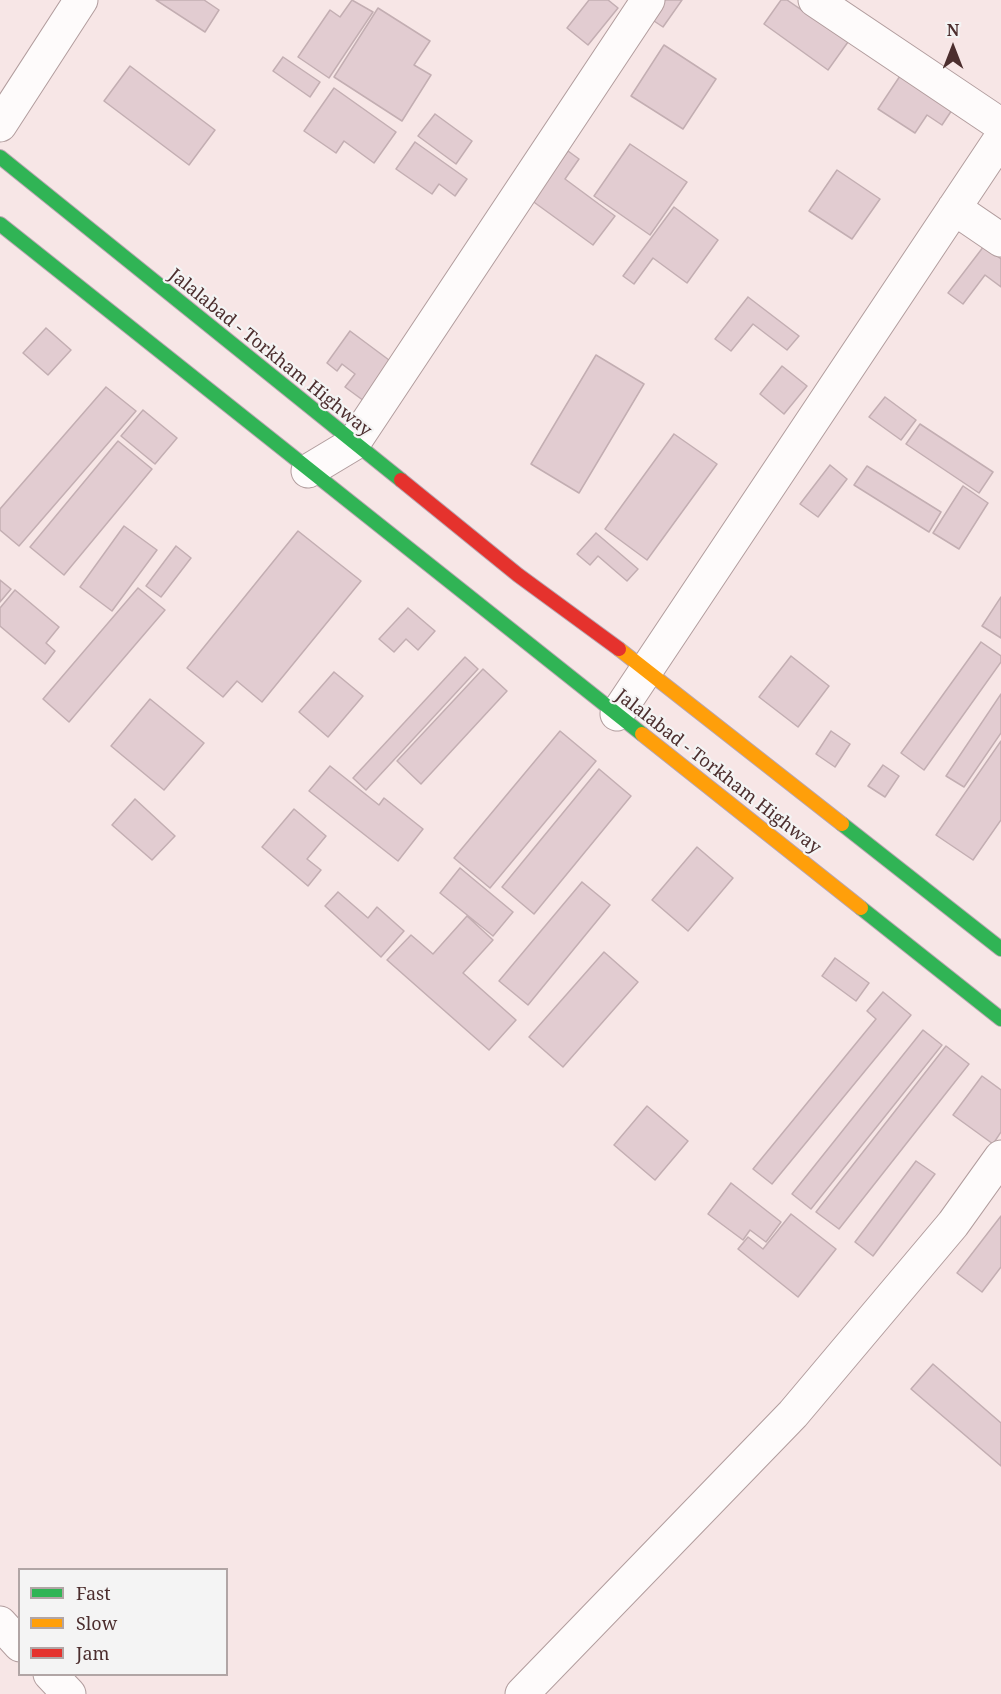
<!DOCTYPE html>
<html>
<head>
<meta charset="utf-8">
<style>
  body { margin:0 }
  #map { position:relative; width:1001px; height:1694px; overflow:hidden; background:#f7e6e6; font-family:"Noto Serif",serif }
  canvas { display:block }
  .legend { position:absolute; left:18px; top:1568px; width:210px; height:108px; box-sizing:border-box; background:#f4f4f4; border:2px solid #b1a5a5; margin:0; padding:8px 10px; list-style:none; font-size:18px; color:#4c2e2e }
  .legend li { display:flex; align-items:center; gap:12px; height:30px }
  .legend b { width:30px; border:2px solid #b1a5a5 }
  .north { position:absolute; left:923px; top:18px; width:60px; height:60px; -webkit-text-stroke:4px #f4f4f4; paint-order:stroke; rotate:0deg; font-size:16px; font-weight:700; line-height:24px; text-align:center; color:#4c2e2e }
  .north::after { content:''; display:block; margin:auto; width:21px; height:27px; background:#4c2e2e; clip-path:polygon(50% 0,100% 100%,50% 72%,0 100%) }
</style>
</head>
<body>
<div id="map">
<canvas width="1001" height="1694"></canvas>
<ul class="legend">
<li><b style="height:8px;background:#30b455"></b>Fast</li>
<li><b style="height:8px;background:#ff9f0a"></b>Slow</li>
<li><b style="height:8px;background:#e5322d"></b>Jam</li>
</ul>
<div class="north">N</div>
</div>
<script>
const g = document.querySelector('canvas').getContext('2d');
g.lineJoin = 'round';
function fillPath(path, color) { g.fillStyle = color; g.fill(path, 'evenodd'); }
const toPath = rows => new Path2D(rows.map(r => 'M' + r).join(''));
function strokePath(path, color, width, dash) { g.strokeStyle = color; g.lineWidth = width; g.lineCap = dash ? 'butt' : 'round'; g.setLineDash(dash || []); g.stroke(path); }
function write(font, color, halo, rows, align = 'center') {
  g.font = font + ' "Noto Serif",serif'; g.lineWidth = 4.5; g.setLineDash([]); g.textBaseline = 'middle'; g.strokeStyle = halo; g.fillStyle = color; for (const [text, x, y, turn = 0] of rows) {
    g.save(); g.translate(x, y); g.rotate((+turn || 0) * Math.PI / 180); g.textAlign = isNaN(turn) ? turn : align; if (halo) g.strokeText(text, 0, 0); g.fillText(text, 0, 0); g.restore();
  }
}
const building = toPath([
  [156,0,204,0,219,10,205,32,156,0],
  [352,0,373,12,329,78,298,57,330,10,340,17,352,0],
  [589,0,608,0,618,8,588,45,567,28,589,0],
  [660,0,682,0,663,27,648,17,660,0],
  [781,0,787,0,848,42,828,70,764,24,781,0],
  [378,8,430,41,414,65,431,75,402,121,334,77,378,8],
  [664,45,716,79,683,129,631,96,664,45],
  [283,57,320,82,310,97,273,71,283,57],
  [130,66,215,130,189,165,104,101,130,66],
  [902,73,954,107,942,125,927,115,915,133,878,109,902,73],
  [334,88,396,132,374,163,344,141,336,153,304,131,334,88],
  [435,114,472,141,456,164,418,136,435,114],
  [415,142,467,179,455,196,439,184,432,194,396,169,415,142],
  [630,144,687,182,650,235,594,196,630,144],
  [568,151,579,159,565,179,615,216,593,245,531,200,568,151],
  [837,170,880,199,852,239,809,211,837,170],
  [674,207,718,240,687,283,653,258,634,284,623,276,674,207],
  [984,246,1001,259,1001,287,985,275,963,304,948,293,984,246],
  [748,297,799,336,787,350,753,324,731,351,715,339,748,297],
  [46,328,71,350,48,375,23,353,46,328],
  [350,331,393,363,364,401,345,387,355,374,342,364,337,371,327,363,350,331],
  [596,355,644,384,579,493,531,464,596,355],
  [782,366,807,386,784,414,760,394,782,366],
  [106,387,136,411,19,546,0,530,0,509,106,387],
  [885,397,916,420,901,440,869,417,885,397],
  [143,410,177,438,155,464,121,436,143,410],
  [920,424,993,472,979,493,906,444,920,424],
  [674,434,717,464,647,560,605,529,674,434],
  [118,441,152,469,64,575,30,547,118,441],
  [830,465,847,479,818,517,800,504,830,465],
  [867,466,941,512,929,532,854,485,867,466],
  [963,486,988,503,959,549,933,533,963,486],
  [124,526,157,550,112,611,80,587,124,526],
  [298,531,361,581,262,702,237,681,223,697,187,668,298,531],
  [596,533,638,569,627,581,598,556,590,565,577,554,596,533],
  [176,546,191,558,161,597,146,586,176,546],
  [0,580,11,589,0,602,0,580],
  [138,588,165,610,69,722,43,699,138,588],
  [15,590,59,627,46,643,55,651,45,664,0,626,0,608,15,590],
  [1001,597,1001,638,982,626,1001,597],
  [408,608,435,631,418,650,406,639,394,652,379,639,408,608],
  [981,642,1001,656,1001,662,924,770,901,753,981,642],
  [791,656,829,686,798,727,759,697,791,656],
  [465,657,478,669,366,790,353,778,465,657],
  [483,669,507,691,421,784,397,761,483,669],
  [334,672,363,696,328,737,299,712,334,672],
  [1001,694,1001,733,964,787,946,776,1001,694],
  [150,699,204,743,164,790,111,746,150,699],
  [560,731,596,761,490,888,454,858,560,731],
  [831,731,850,744,835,767,816,754,831,731],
  [1001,741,1001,820,973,860,936,835,1001,741],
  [883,765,899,776,885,797,868,786,883,765],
  [330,766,379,805,384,798,423,829,398,861,309,791,330,766],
  [599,769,631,796,534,914,502,887,599,769],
  [135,799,175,836,152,860,112,825,135,799],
  [294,809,326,836,307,859,321,870,308,886,262,847,294,809],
  [697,847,733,878,688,931,652,900,697,847],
  [460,868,513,912,493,936,440,893,460,868],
  [582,882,610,905,528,1005,499,981,582,882],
  [338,892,368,918,377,907,404,931,381,957,325,906,338,892],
  [467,916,493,940,463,973,516,1020,489,1050,387,960,411,935,433,954,467,916],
  [604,952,638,982,563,1067,529,1037,604,952],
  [835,958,869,983,856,1001,822,976,835,958],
  [883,992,911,1015,772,1184,753,1169,876,1019,867,1011,883,992],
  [923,1030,942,1045,811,1209,792,1194,923,1030],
  [946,1046,969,1064,839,1229,816,1212,946,1046],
  [982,1076,1001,1090,1001,1132,993,1144,953,1115,982,1076],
  [647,1106,688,1141,655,1180,614,1145,647,1106],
  [916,1161,935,1174,873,1256,855,1242,916,1161],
  [731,1183,781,1222,766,1242,750,1230,743,1240,708,1214,731,1183],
  [791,1214,836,1249,798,1297,738,1249,748,1237,763,1249,791,1214],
  [1001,1216,1001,1267,982,1292,957,1273,1001,1216],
  [933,1364,1001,1423,1001,1466,911,1389,933,1364]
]);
fillPath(building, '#e2ccd1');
strokePath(building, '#c3aeb2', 1.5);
const street = toPath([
  [815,0,1001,125],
  [0,125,81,0],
  [954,208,1001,240],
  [308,471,353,444,648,0],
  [617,714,1001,138],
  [0,1623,20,1645],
  [50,1674,69,1694],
  [522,1694,793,1414,953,1224,1001,1157]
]);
const fast = toPath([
  [0,157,401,480],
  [0,224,642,734],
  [842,824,1001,949],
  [861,908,1001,1019]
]);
const slow = toPath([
  [619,649,842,824],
  [642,734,861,908]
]);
const jam = toPath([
  [401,480,518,575,619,649]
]);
strokePath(street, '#b19c9d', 35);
strokePath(fast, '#b8a6b1', 16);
strokePath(slow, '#b8a6b1', 16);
strokePath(jam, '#b8a6b1', 16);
strokePath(street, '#fefbfb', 33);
strokePath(fast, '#30b455', 14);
strokePath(slow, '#ff9f0a', 14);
strokePath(jam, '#e5322d', 14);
write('18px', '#4c2e2e', '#f4f4f4', [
  ["Jalalabad - Torkham Highway",270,353,39],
  ["Jalalabad - Torkham Highway",718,772,38]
]);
</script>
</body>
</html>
